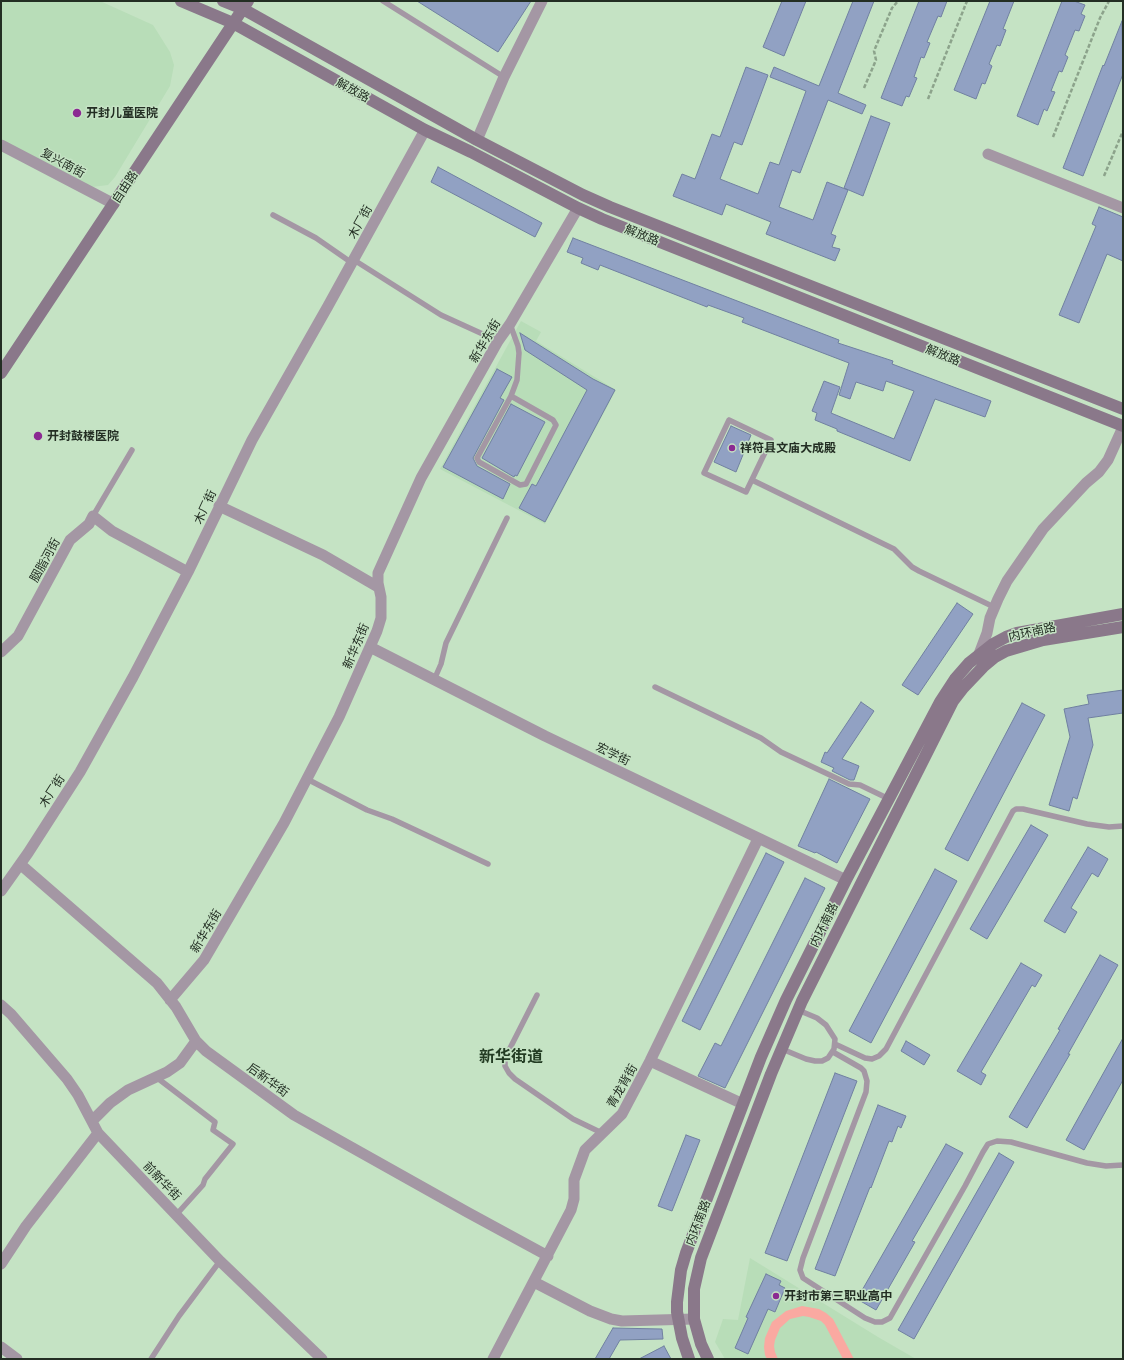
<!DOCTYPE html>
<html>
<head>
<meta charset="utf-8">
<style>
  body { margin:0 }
  #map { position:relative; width:1124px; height:1360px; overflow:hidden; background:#c5e3c4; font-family:Barlow,sans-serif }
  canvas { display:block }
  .frame { position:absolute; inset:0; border:2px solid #232e23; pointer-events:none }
</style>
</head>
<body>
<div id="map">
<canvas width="1124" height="1360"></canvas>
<div class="frame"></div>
</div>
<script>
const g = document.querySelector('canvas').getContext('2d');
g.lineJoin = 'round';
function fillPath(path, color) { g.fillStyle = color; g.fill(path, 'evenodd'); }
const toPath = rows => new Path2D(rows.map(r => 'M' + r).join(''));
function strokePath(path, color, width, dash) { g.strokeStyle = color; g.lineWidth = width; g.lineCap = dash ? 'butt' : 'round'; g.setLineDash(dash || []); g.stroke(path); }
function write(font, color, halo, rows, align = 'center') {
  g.font = font + ' Barlow,"Noto Sans SC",sans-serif'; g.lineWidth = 3; g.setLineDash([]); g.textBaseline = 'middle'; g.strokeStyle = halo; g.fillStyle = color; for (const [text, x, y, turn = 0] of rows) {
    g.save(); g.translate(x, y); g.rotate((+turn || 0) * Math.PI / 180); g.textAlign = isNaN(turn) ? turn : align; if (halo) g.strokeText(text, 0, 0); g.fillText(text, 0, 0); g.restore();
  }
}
fillPath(toPath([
  [1,1,100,1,153,25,170,52,174,65,170,86,115,177,108,185,92,187,1,140],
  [521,321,541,332,536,341,616,390,545,524,440,469],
  [750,1258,878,1337,916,1359,725,1359,715,1342,723,1319,738,1320]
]), '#b8ddb8');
fillPath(toPath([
  [802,1306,819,1309,826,1313,833,1319,854,1359,843,1359,825,1325,821,1321,809,1317,803,1316,790,1319,780,1328,775,1340,774,1346,775,1352,778,1359,767,1359,765,1355,764,1347,765,1338,772,1322,786,1311]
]), '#faa9a1');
const building = toPath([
  [417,1,531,1,498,52,417,1],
  [782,1,806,1,784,56,763,47,782,1],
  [853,1,874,1,838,93,866,105,862,114,828,100,800,173,792,170,779,207,813,220,827,182,848,190,831,234,836,236,832,247,840,249,835,261,766,234,771,222,726,204,722,215,673,196,682,174,695,179,712,134,720,137,746,67,768,75,742,145,734,142,720,179,758,194,770,162,779,165,806,91,770,77,774,67,819,86,853,1],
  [919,1,947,1,941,17,938,16,927,42,930,43,924,58,921,57,914,77,917,78,909,97,906,96,902,106,881,98,919,1],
  [990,1,1014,1,1003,29,1006,30,1000,46,997,45,989,64,992,66,985,84,982,83,976,99,954,90,990,1],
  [1062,1,1074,1,1085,5,1081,14,1085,16,1079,31,1075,30,1065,55,1068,57,1062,72,1059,71,1051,91,1055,92,1047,111,1044,109,1038,125,1017,116,1062,1],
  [1122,21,1123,74,1083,176,1063,168,1103,65,1104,66,1122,21],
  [871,116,890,123,863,196,844,188,871,116],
  [438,167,542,223,535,237,431,182,438,167],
  [1099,207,1123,217,1123,261,1107,254,1079,323,1059,315,1096,226,1092,224,1099,207],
  [573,238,839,340,838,343,893,361,892,364,991,401,985,417,935,399,910,461,837,431,837,429,815,420,817,413,812,411,824,381,840,387,831,413,894,439,914,391,886,381,883,391,856,382,850,399,839,395,849,363,742,322,744,318,708,305,707,307,600,265,598,270,581,263,583,258,567,252,573,238],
  [520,333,593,379,615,390,545,522,519,508,532,484,536,486,587,390,525,350,520,333],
  [497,369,512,377,500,398,504,400,473,458,477,466,510,484,503,499,443,467,497,369],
  [511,404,545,422,517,476,515,475,514,477,482,458,511,404],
  [731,426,751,435,736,472,714,462,731,426],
  [957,603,973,614,918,695,902,685,957,603],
  [1123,690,1123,713,1088,718,1093,745,1077,799,1073,797,1069,811,1049,805,1070,737,1064,709,1089,704,1087,695,1123,690],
  [861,702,874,711,842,759,859,766,854,780,850,780,832,771,834,768,821,762,825,752,827,753,861,702],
  [1022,703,1045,715,968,861,945,849,1022,703],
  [829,779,870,799,837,863,816,852,815,853,798,846,829,779],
  [1031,825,1048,835,987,939,970,929,1031,825],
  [1088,847,1108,859,1098,877,1092,873,1071,908,1077,912,1065,933,1044,921,1088,847],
  [766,853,784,862,700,1030,682,1021,766,853],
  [935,869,957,881,871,1043,849,1031,935,869],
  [805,878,825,888,725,1088,698,1076,715,1043,721,1046,805,878],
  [1100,955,1118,965,1068,1054,1070,1054,1027,1128,1009,1117,1060,1030,1058,1029,1100,955],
  [1021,963,1042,975,1035,987,1032,985,981,1072,986,1075,981,1085,957,1071,1021,963],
  [1123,1038,1123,1080,1084,1150,1066,1140,1123,1038],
  [906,1041,930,1055,924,1065,901,1051,906,1041],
  [835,1073,857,1081,787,1261,765,1253,835,1073],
  [878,1105,906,1116,901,1128,898,1126,892,1142,889,1141,871,1188,870,1187,835,1276,815,1269,878,1105],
  [686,1135,700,1140,672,1211,658,1206,686,1135],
  [946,1144,963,1153,912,1241,915,1242,876,1310,857,1299,946,1144],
  [999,1153,1014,1162,914,1339,898,1330,999,1153],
  [766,1274,781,1281,779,1285,785,1288,775,1312,768,1309,748,1354,735,1348,748,1318,746,1317,766,1274],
  [613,1328,662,1329,663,1339,620,1340,609,1359,595,1359,613,1328],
  [664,1346,671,1359,639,1359,664,1346]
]);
fillPath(building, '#91a1c3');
strokePath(building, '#7080a0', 1);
strokePath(toPath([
  [864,88,876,60,874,51,892,8,898,1],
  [928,99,967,1],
  [1053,137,1100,18,1109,1],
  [1104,176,1123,131]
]), '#8ca38b', 2.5, [4, 2]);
strokePath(toPath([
  [383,1,504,77],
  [273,215,316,238,352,263],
  [354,260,441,315,498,341],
  [510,324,518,346,519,353,517,380,511,396],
  [511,396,553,420,556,425,526,484,520,485,479,462,477,458,511,396],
  [729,420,771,440,746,492,704,473,729,420],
  [752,480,894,549,912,567,919,571,994,607],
  [93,516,132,450],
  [434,680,441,664,446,643,507,518],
  [655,687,761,738,781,752,849,784,860,785,889,799],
  [307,779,367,810,392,819,488,864],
  [537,995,505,1058,505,1066,509,1073,515,1079,573,1119,602,1133],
  [835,1044,865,1058,872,1059,879,1056,886,1049,1013,811,1016,809,1023,809,1087,824,1109,827,1123,826],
  [782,1049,806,1059,815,1061,822,1061,828,1058,834,1049,835,1039,826,1025,817,1018,798,1010],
  [833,1052,861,1068,864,1071,867,1081,866,1092,803,1258,800,1270,803,1278,865,1318,875,1322,882,1322,890,1318,965,1186,983,1152,988,1144,997,1141,1011,1142,1087,1163,1106,1166,1123,1165],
  [156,1077,215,1122,213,1130,233,1144,205,1179,203,1185,176,1215],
  [151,1359,179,1316,220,1261]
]), '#a497a4', 5.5);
strokePath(toPath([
  [477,140,504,77,542,1],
  [1,145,114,204],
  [988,154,1123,208],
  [219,506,323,555,378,587],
  [370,647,545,736,846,880],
  [1,652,18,636,70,540,89,524,93,516,112,531,188,572],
  [979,654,987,633,990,618,998,599,1007,581,1043,529,1086,483,1099,472,1108,460,1123,427],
  [20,864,157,983,176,1007,196,1041,206,1051,294,1115,467,1212,548,1256],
  [1,891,28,853,80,772,133,677,188,572,252,440,328,306,425,130],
  [170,1000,204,960,284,823,339,717,377,631,381,618,381,597,378,583,378,573,421,478,498,341,510,324,578,208],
  [1,1005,11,1014,67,1079,78,1095,98,1133,220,1261,322,1359],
  [650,1061,743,1104],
  [92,1121,110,1103,128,1090,167,1072,180,1063,196,1041],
  [1,1264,26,1226,98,1133],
  [534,1282,590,1311,611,1319,622,1321,694,1319],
  [1,1347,17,1359],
  [493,1359,571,1210,574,1199,574,1180,585,1150,622,1114,650,1061,758,839]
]), '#a497a4', 11);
strokePath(toPath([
  [181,1,233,23,425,130,471,152,578,208,602,219,1123,426],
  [223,1,243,9,477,140,583,195,610,207,1123,409],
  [1,373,248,1],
  [689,1359,682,1338,677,1312,677,1302,681,1270,686,1253,761,1057,786,1000,846,880,940,702,955,679,969,663,993,644,1006,637,1017,633,1123,614],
  [708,1359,701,1344,694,1319,694,1289,701,1258,771,1074,802,1001,953,701,963,688,983,667,995,657,1006,651,1043,640,1123,627]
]), '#8a788a', 12);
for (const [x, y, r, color] of [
  [77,113,5,"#8b2a92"],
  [38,436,5,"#8b2a92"],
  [732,448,4,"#8b2a92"],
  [776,1296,4,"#8b2a92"]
]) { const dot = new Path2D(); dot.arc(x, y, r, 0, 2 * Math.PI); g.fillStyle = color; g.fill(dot); strokePath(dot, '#c5e3c4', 1.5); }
write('12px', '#232e23', '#c5e3c4', [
  ["解放路",353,90,29],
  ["复兴南街",63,163,28],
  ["自由路",125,187,-57],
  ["木厂街",360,222,-61],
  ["解放路",642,235,22],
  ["新华东街",485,341,-59],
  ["解放路",943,355,22],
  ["木厂街",205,507,-65],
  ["胭脂河街",45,560,-61],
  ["内环南路",1032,632,-13],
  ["新华东街",356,646,-67],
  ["宏学街",613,754,26],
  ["木厂街",52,791,-57],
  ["内环南路",824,925,-64],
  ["新华东街",206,931,-59],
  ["后新华街",268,1080,36],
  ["青龙背街",622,1086,-60],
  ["前新华街",162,1181,46],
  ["内环南路",698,1223,-69]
]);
write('bold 12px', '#232e23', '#c5e3c4', [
  ["开封儿童医院",86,113],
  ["开封鼓楼医院",47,436],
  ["祥符县文庙大成殿",740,448],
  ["开封市第三职业高中",784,1296]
], 'left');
write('bold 16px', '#233c23', '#c5e3c4', [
  ["新华街道",511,1057]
]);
</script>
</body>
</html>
